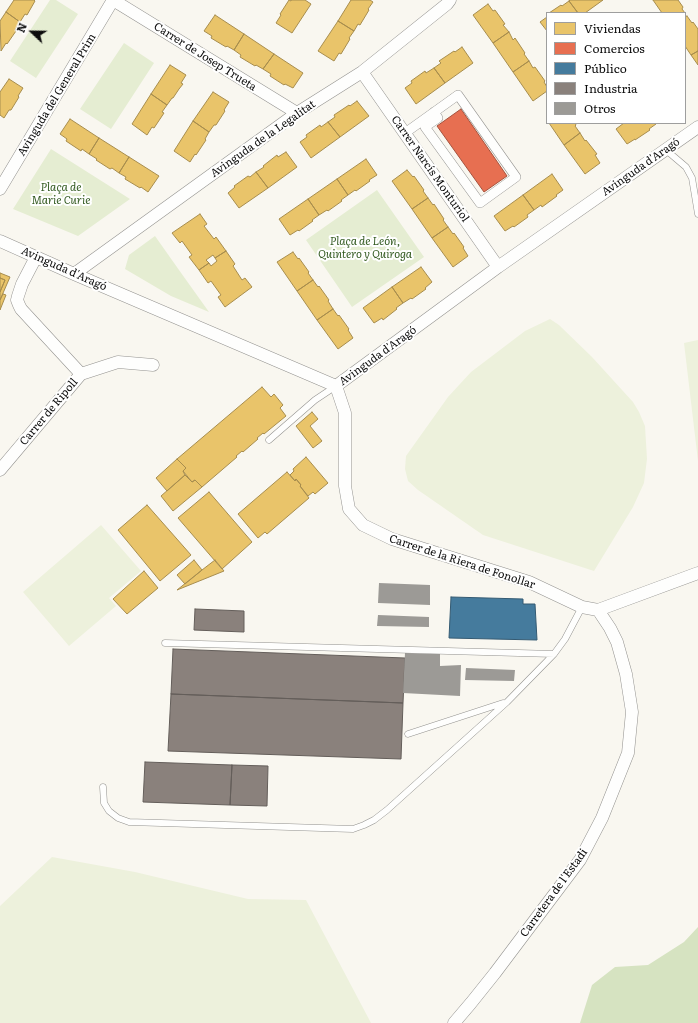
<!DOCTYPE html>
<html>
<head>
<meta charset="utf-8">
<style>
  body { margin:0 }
  #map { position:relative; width:698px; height:1023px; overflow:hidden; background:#f9f7f0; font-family:Literata,serif }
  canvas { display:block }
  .legend { position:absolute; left:546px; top:12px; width:140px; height:112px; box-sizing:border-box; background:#fff; border:1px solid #9e9e9e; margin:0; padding:5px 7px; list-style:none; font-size:12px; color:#0c0c0c }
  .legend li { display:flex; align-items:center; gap:8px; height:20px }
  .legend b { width:20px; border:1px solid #9e9e9e }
  .north { position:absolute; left:12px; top:12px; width:40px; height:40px; -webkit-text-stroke:3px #fff; paint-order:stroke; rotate:292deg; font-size:11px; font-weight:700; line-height:16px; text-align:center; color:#0c0c0c }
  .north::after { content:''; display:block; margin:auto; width:14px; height:18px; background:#0c0c0c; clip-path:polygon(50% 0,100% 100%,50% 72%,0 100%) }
</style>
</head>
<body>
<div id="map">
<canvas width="698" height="1023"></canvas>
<ul class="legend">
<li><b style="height:11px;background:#e9c46a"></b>Viviendas</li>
<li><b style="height:11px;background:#e76f51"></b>Comercios</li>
<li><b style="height:11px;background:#457b9d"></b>Público</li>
<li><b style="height:11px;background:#8a817c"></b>Industria</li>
<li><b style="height:11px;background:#9c9a96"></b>Otros</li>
</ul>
<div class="north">N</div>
</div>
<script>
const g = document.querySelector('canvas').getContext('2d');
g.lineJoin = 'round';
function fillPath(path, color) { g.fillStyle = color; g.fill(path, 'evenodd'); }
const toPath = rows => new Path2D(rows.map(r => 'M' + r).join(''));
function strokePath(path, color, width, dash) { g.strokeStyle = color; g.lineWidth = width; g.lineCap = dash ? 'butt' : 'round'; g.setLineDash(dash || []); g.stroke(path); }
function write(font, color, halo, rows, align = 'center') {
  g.font = font + ' Literata,serif'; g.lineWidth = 4; g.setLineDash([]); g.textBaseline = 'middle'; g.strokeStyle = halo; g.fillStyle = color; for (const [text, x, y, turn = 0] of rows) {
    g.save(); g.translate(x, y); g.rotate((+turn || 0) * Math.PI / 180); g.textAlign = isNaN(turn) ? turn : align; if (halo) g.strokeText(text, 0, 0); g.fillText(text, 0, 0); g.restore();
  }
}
fillPath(toPath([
  [50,0,56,0,78,14,36,78,10,61],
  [124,43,154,63,111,129,80,109],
  [51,149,130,199,78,236,13,209],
  [377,190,424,257,352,307,306,240],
  [155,236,179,270,209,312,171,296,125,269,129,255]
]), '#e5edd2');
fillPath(toPath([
  [698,927,698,1023,580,1023,592,985,615,967,648,965,684,942]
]), '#d6e3c1');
fillPath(toPath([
  [550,319,559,325,592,357,633,402,639,412,645,426,647,459,644,483,633,507,594,571,483,535,418,490,408,481,405,469,406,456,448,397,471,372,525,331],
  [698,340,698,461,684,343],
  [101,525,141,571,109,598,116,606,69,646,23,592],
  [52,857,135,872,248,899,306,900,371,1023,0,1023,0,906]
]), '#edf1dc');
const homes = toPath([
  [14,0,34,0,35,1,27,15,25,14,20,22,6,12,14,0],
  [289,0,291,1,291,0,305,0,311,4,292,33,276,23,281,15,280,14,289,0],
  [351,0,370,0,373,2,368,9,369,10,360,25,358,24,354,31,338,21,351,0],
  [570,0,603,0,585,13,578,13,569,1,570,0],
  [653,0,678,0,683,7,682,9,685,13,662,13,653,0],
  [569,1,578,13,549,13,561,5,562,6,569,1],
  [488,4,493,11,495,10,505,24,503,25,509,32,493,43,473,15,488,4],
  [6,12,20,22,15,30,16,31,7,44,6,43,1,51,0,21,6,12],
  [215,15,244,34,234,50,227,46,226,47,211,38,212,36,204,31,215,15],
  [687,16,692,23,693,22,698,29,698,51,691,55,685,46,685,17,687,16],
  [547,17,547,31,540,22,547,17],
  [338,21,354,31,349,38,350,39,341,54,339,53,334,61,318,51,338,21],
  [509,32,513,40,515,38,525,53,524,54,529,61,513,72,493,43,509,32],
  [244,34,274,54,263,69,256,65,255,66,240,57,241,55,234,50,244,34],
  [462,47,473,63,445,83,434,68,441,63,439,61,454,51,455,52,462,47],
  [698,51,698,65,691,55,698,51],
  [274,54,303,73,293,88,285,84,284,85,270,76,271,74,263,69,274,54],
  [529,61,533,68,535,67,545,81,544,82,547,87,547,91,533,101,513,72,529,61],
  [170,65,186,75,181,83,183,84,179,89,173,98,172,98,167,105,151,94,170,65],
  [434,68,445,83,416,104,405,88,412,83,411,81,425,71,426,73,434,68],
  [9,79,23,88,18,96,19,97,11,110,9,110,4,118,0,115,0,92,9,79],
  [213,92,229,102,224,110,225,111,216,125,214,125,209,132,193,121,213,92],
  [151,94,167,105,162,112,164,113,154,128,152,127,147,135,132,124,151,94],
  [357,101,369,116,340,137,328,122,335,117,334,115,349,105,350,106,357,101],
  [70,119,99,138,89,154,82,149,81,151,66,141,67,139,60,134,70,119],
  [193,121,209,132,205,139,206,140,196,155,195,154,190,162,174,151,193,121],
  [328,122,340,137,311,158,300,142,307,137,306,135,320,125,321,127,328,122],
  [549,123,575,123,576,125,575,126,580,133,564,145,549,123],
  [624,123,656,123,656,124,649,129,650,130,635,140,635,139,627,144,616,129,624,123],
  [580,133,585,141,586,140,597,154,595,155,600,163,585,174,564,145,580,133],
  [99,138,129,157,119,173,112,168,110,169,96,160,97,159,89,154,99,138],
  [286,152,297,167,268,188,256,172,264,167,263,166,277,155,278,157,286,152],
  [129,157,159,176,148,192,141,187,140,188,125,179,126,177,119,173,129,157],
  [366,159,377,175,369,180,370,181,356,191,355,190,348,195,337,179,366,159],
  [407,170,413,177,414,176,424,190,423,191,428,198,412,209,392,181,407,170],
  [256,172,268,188,239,208,228,193,235,187,234,186,248,176,250,177,256,172],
  [552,174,563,190,556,195,557,196,542,207,541,205,534,210,523,195,552,174],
  [337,179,348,195,341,200,342,201,328,211,327,210,319,215,308,199,337,179],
  [523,195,534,210,527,215,528,217,514,227,513,226,505,231,494,216,523,195],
  [428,198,433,205,434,204,444,219,443,220,448,227,432,238,412,209,428,198],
  [308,199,319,215,312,220,313,221,299,231,298,230,290,235,279,219,308,199],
  [200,214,207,224,204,226,214,239,216,237,226,251,215,258,213,255,206,260,209,263,199,270,189,257,192,255,182,241,180,243,172,233,200,214],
  [448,227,453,234,454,233,464,247,463,248,468,256,453,267,432,238,448,227],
  [226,251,235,264,233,266,242,280,245,278,252,287,225,307,218,297,221,295,211,281,208,283,199,270,209,263,211,266,217,261,215,258,226,251],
  [293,252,298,259,299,258,309,272,308,273,313,280,297,291,277,262,293,252],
  [421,267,432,282,425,288,426,289,412,299,411,298,403,303,392,287,421,267],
  [0,273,10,277,0,300,0,292,5,280,0,278,0,273],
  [0,278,5,280,0,292,0,278],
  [313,280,318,287,319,286,329,300,328,301,333,309,317,320,297,291,313,280],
  [392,287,403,303,396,308,397,309,383,320,382,318,374,323,363,308,392,287],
  [3,294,6,295,0,310,0,300,3,294],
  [333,309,338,316,339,315,349,329,348,330,353,338,338,349,317,320,333,309],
  [262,387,271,397,274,394,283,405,280,408,286,416,264,434,263,433,257,438,258,439,243,452,242,451,236,456,237,457,202,487,195,480,192,482,183,471,186,468,177,459,262,387],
  [312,412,318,419,310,426,322,441,313,448,296,426,312,412],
  [306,457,328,483,315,494,313,492,308,496,300,486,301,485,296,479,295,481,290,475,294,471,293,469,306,457],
  [177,459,186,468,183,471,185,475,167,491,156,478,177,459],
  [287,472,295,481,296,479,301,485,300,486,309,498,267,534,265,532,258,538,238,514,287,472],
  [185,475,192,482,195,480,202,487,173,511,161,496,185,475],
  [209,492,252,542,222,569,178,518,209,492],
  [147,505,191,555,160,581,118,530,147,505],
  [194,560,202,570,185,584,177,575,194,560],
  [215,560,224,571,177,590,202,570,215,560],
  [144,571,158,588,127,614,113,599,144,571]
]);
fillPath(homes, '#e9c46a');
strokePath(homes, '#a78d4e', 1);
const shops = toPath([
  [461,109,507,176,484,192,437,126,461,109]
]);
fillPath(shops, '#e76f51');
strokePath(shops, '#a5513c', 1);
const public = toPath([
  [451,597,523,599,523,604,535,604,537,640,449,638,451,597]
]);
fillPath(public, '#457b9d');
strokePath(public, '#345a72', 1);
const industry = toPath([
  [195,609,244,611,244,632,194,630,195,609],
  [173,649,405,658,403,703,171,694,173,649],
  [171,694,403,703,401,759,168,751,171,694],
  [145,762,232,765,230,805,143,802,145,762],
  [232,765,268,766,267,806,230,805,232,765]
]);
fillPath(industry, '#8a817c');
strokePath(industry, '#645e5a', 1);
fillPath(toPath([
  [379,583,430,585,430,605,378,603],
  [378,615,429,617,429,627,377,626],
  [405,653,440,654,440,666,461,665,460,696,403,693],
  [466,668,515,670,514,681,465,680]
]), '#9c9a96');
const service = toPath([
  [666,150,686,167,692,178,698,214],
  [269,440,315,400,336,386],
  [165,643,554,654],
  [408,734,503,703],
  [103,787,104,803,109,811,118,818,129,822,353,829,364,825,374,820,387,810,507,702,554,654,565,639,582,607]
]);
const pedestrian = toPath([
  [405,133,458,95,516,177,480,203,425,127,438,118,434,112]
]);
const minor = toPath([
  [113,0,297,113],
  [362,72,498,267],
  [0,189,113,0],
  [0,241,74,274,336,386],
  [36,257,22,284,18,296,17,300,19,305,21,309,81,374],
  [74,274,297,113,362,72,447,4,450,0],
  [336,386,345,413,345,486,349,509,363,525,392,539,529,582,582,607,598,610,698,573],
  [336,386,498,267,698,127],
  [0,470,81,374,118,362,153,365],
  [454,1023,471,1003,495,973,580,860,602,818,628,753,632,712,626,674,617,642,610,628,598,610]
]);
strokePath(service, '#93928f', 7);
strokePath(pedestrian, '#93928f', 10);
strokePath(minor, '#93928f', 13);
strokePath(service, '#fefefd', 6);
strokePath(pedestrian, '#fefefd', 9);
strokePath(minor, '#fefefd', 12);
write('11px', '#0c0c0c', '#fff', [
  ["Carrer de Josep Trueta",205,57,32],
  ["Avinguda del General Prim",57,95,-59],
  ["Avinguda de la Legalitat",263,139,-35],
  ["Avinguda d'Aragó",641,167,-35],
  ["Carrer Narcís Monturiol",430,169,55],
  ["Avinguda d'Aragó",64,269,24],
  ["Avinguda d'Aragó",378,356,-36],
  ["Carrer de Ripoll",49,412,-50],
  ["Carrer de la Riera de Fonollar",462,562,18],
  ["Carretera de l'Estadi",554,893,-54]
]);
write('italic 11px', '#355c23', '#fff', [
  ["Plaça de",61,188],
  ["Marie Curie",61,201],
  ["Plaça de León,",365,242],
  ["Quintero y Quiroga",365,255]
]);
</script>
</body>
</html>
